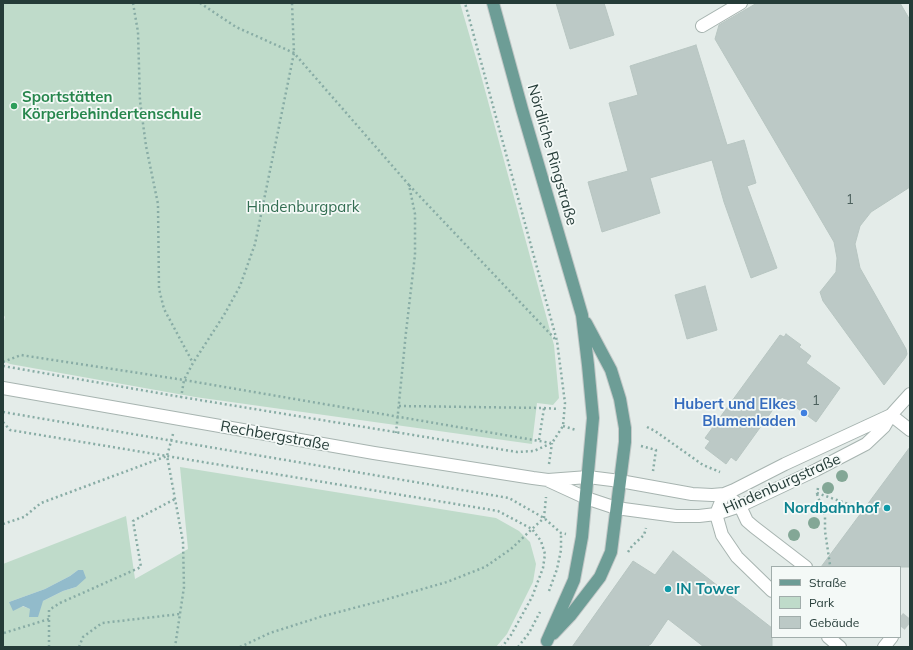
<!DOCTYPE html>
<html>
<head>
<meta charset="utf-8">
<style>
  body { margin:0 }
  #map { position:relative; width:913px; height:650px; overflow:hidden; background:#e4ece9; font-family:Mulish,sans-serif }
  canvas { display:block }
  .frame { position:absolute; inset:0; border:4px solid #253c38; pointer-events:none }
  .legend { position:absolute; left:771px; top:566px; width:130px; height:72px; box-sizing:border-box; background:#f4f9f7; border:1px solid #a1adab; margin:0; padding:5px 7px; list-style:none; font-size:12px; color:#253c38 }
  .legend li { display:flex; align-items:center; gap:8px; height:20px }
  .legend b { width:20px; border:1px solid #a1adab }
</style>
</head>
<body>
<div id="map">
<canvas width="913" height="650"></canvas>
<div class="frame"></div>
<ul class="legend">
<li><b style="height:5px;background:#6d9d96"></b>Straße</li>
<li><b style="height:11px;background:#bfdbca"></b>Park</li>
<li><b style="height:11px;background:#bcc9c6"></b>Gebäude</li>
</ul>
</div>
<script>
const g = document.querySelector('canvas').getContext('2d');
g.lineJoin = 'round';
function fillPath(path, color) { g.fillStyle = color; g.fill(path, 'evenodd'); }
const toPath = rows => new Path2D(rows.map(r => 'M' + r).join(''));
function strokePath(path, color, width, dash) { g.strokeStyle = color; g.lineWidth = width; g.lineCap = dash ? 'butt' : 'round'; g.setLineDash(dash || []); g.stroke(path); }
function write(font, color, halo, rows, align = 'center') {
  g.font = font + ' Mulish,sans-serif'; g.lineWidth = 3.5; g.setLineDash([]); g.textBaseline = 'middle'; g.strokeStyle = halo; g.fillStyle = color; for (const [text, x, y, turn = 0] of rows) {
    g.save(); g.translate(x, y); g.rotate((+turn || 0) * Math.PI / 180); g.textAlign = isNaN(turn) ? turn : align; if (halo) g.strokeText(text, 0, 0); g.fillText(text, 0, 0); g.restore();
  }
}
fillPath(toPath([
  [3,3,460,3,479,68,554,345,559,398,553,405,537,403,532,444,195,397,10,364,3,361,3,324,5,317,3,314],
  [180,467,496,518,519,531,530,542,536,564,533,582,507,634,496,647,3,647,3,564,126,516,135,579,188,549],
  [78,570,76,587,63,591,43,601,31,609,9,602,45,589,70,576]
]), '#bfdbca');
fillPath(toPath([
  [78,570,83,570,86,578,76,587,63,591,43,601,38,617,29,617,30,609,23,606,13,611,9,602,45,589,70,576]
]), '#92bbcb');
const building = toPath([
  [556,3,604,3,614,35,570,49,556,3],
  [757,3,900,3,910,20,910,187,871,212,860,226,855,244,860,268,906,349,907,354,905,358,884,385,823,301,820,292,836,272,837,258,834,242,715,39,719,25,757,3],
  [696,45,727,145,744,140,756,183,747,186,777,268,751,278,724,202,712,160,650,178,660,213,602,232,588,182,628,171,609,103,638,95,630,66,696,45],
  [705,286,717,330,687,339,675,295,705,286],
  [786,334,801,345,799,347,811,356,806,363,840,388,816,422,782,397,736,461,731,457,726,464,705,448,710,441,705,438,780,335,784,337,786,334],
  [910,447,910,567,821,567,910,447],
  [673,551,772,628,772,647,704,647,668,619,651,644,646,647,572,647,633,561,655,575,673,551]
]);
fillPath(building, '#bcc9c6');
strokePath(building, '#b7c5c1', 1);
strokePath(toPath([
  [900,626,910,614]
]), '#bec9c6', 12, [12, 6]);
const minor = toPath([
  [702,26,741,3],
  [3,388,374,453,533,478,548,480,588,477,620,481,692,494,712,495,724,494,734,490,785,464,891,415],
  [891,415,910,430],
  [549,481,586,498,616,508,676,516,699,516,716,514,740,506,816,470,866,444,884,427,891,415,910,394],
  [724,494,716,514,722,535,737,557,772,591],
  [734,501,740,506,747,521,754,527,806,567],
  [828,637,840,647],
  [884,647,892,637]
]);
const major = toPath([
  [493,3,522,109,582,315,588,365,593,418,582,537,574,580,547,641],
  [553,634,570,616,600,577,611,552,625,442,625,428,620,399,611,370,586,323]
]);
strokePath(minor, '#a7b4b0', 14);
strokePath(major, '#c2c8c7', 14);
strokePath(toPath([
  [133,3,138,32,140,101,146,146,158,204,159,289,164,309,193,363],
  [200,3,236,27,294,53,409,185,415,214,415,255,406,332,396,433],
  [409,185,557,341],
  [3,362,21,355,184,380,551,443],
  [3,366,181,397,517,452,534,451,552,443,563,426,565,403,557,341,465,3],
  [181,398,184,380,193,363,224,315,240,286,255,244,294,53,292,3],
  [399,406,544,408,559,409],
  [3,412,509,498,544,518,561,533,566,534],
  [3,422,10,430,498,511,532,529,544,518,546,497],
  [563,426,576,430],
  [647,427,655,431,703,465,720,472],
  [173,434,167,456,183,542,184,587,175,647],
  [539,440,544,408],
  [641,446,656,450,653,471],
  [549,464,552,443],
  [818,488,817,493,874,513],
  [817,494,825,516,825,531,830,565],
  [3,524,24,517,41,503,167,456],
  [628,552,632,546,644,535,646,528],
  [549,591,557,569,561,550,561,533],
  [4,633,49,619],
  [49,647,49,610,60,603,141,567,133,521,175,499],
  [79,647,83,637,102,623,180,614],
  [240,647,270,633,323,616,377,602,447,582,485,567,511,549,532,529,541,541,545,554,543,568,532,597,511,635,502,647],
  [518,647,529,633,540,612]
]), '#88aca5', 2.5, [2, 3]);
strokePath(minor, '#fff', 12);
strokePath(major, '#6d9d96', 12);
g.fillStyle = '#83a796';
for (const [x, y] of [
  [842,476],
  [828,488],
  [814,523],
  [794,535]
]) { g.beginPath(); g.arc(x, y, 6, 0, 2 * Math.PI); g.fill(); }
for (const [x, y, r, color] of [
  [14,106,4,"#2e9e5b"],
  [804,413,4,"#3f7fe0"],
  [887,508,4,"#0f9aa8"],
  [668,589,4,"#0f9aa8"]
]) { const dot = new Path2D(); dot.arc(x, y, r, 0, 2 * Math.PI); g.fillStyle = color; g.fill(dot); strokePath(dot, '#f4f9f7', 1.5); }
write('13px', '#4b5f5c', null, [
  ["1",850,200],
  ["1",816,401]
]);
write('bold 15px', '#27864d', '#f4f9f7', [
  ["Sportstätten",22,97],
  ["Körperbehindertenschule",22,114]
], 'left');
write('15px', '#253c38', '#f4f9f7', [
  ["Nördliche Ringstraße",552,155,74],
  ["Rechbergstraße",275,436,10],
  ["Hindenburgstraße",782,484,-24]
]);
write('15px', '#336e52', '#f4f9f7', [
  ["Hindenburgpark",303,207]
]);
write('bold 15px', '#366cbe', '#f4f9f7', [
  ["Hubert und Elkes",796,404],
  ["Blumenladen",796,421]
], 'right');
write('bold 15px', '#0d838f', '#f4f9f7', [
  ["Nordbahnhof",879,508],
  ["IN Tower",676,589,"left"]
], 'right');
</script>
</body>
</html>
